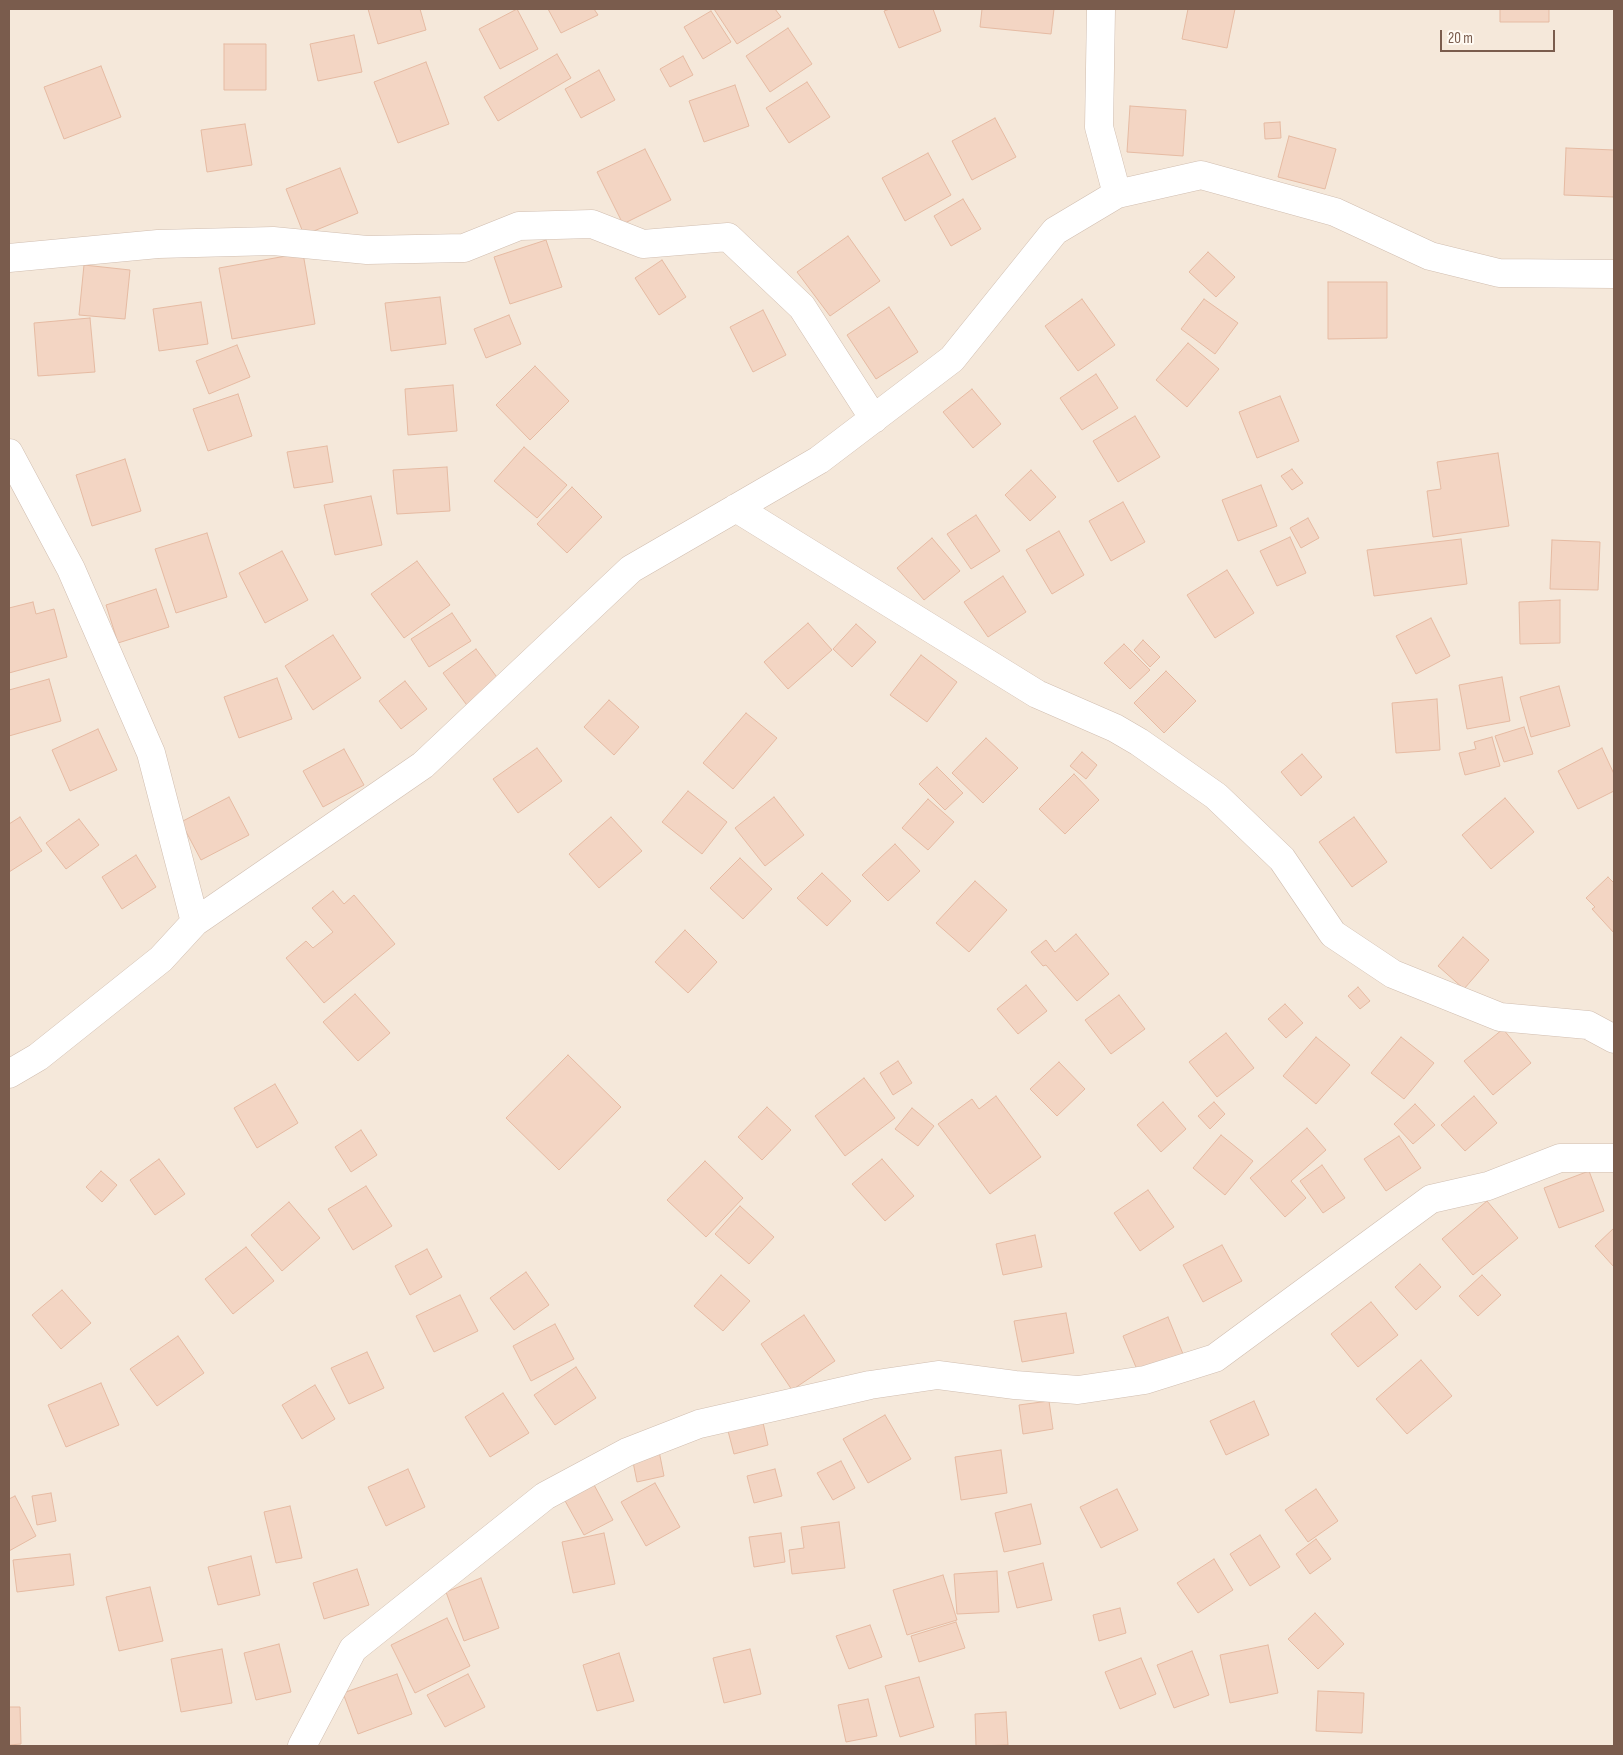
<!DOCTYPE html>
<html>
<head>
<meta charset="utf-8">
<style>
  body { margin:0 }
  #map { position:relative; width:1623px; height:1755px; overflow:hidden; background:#fdf6ec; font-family:"Sofia Sans Condensed",sans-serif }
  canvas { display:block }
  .frame { position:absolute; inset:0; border:10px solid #7a5c4d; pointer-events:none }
  .scale { position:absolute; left:1440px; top:30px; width:115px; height:22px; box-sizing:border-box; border:2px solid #7a5c4d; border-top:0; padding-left:6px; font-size:15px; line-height:18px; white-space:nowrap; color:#7a5c4d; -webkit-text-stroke:4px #fffaf3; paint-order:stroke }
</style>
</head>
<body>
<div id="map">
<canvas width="1623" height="1755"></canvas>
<div class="frame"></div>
<div class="scale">20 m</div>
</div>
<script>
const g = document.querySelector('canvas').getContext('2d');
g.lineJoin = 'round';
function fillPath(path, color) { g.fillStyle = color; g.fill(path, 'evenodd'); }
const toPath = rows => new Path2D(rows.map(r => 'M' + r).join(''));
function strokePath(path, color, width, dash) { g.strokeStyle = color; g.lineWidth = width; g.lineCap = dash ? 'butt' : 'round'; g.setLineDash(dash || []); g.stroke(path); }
fillPath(toPath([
  [9,9,1614,9,1614,1746,9,1746]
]), '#f5e8da');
const building = toPath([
  [368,9,420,9,426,30,378,44,368,9],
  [517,9,538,49,500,69,479,29,517,9],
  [548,9,594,9,598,15,561,33,548,9],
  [714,9,775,9,781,17,737,44,714,9],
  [890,9,933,9,941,31,899,48,884,11,890,9],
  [982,9,1054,9,1051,34,980,27,982,9],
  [1188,9,1235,9,1227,48,1182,39,1188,9],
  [1500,9,1549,9,1549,22,1500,22,1500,9],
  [711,11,731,42,703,59,684,27,711,11],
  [788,28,812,64,770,92,746,56,788,28],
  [354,35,362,72,318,81,310,44,354,35],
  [224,44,266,44,266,90,224,90,224,44],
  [557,54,571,78,498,121,484,97,557,54],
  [683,56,693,75,670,87,660,69,683,56],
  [426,62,449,124,398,143,374,82,426,62],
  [101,66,121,117,64,139,44,87,101,66],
  [599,70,615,100,581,118,565,89,599,70],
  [807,82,830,117,789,143,766,108,807,82],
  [735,85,749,126,704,142,689,101,735,85],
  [1130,106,1186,110,1183,156,1127,152,1130,106],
  [995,118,1016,157,972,180,952,141,995,118],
  [1280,122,1281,138,1265,139,1264,123,1280,122],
  [245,124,252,165,207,172,201,130,245,124],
  [1289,136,1336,149,1325,189,1278,177,1289,136],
  [1566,148,1614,150,1614,197,1564,195,1566,148],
  [645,149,671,200,623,224,597,172,645,149],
  [928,153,951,195,905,221,882,178,928,153],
  [340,168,358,213,304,235,286,189,340,168],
  [963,199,981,229,951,246,934,216,963,199],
  [848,236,880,281,830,316,797,272,848,236],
  [546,240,562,287,510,304,494,257,546,240],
  [1208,252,1235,277,1216,297,1189,272,1208,252],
  [303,253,315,324,232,339,219,268,303,253],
  [662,260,686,297,659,315,635,278,662,260],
  [84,265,130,270,125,319,79,315,84,265],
  [1328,282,1387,282,1387,338,1328,339,1328,282],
  [440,297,446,344,391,351,385,303,440,297],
  [1082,299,1115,345,1078,371,1045,326,1082,299],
  [1204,299,1238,323,1215,354,1181,329,1204,299],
  [201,302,208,344,159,351,153,309,201,302],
  [889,307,918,352,876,379,847,335,889,307],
  [763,310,786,355,753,372,730,327,763,310],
  [509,315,521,344,486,358,474,329,509,315],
  [90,318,95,372,38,376,34,323,90,318],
  [1188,343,1219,369,1187,407,1156,380,1188,343],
  [237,345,250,377,209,394,196,361,237,345],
  [535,366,569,401,530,440,496,405,535,366],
  [1096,374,1118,408,1082,430,1060,398,1096,374],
  [453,385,457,431,408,435,405,389,453,385],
  [972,389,1001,424,973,448,943,412,972,389],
  [238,394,252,436,208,451,193,409,238,394],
  [1280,396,1299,441,1257,458,1239,412,1280,396],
  [1135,416,1160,457,1118,482,1093,441,1135,416],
  [327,446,333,482,294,488,287,452,327,446],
  [524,447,567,485,537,518,494,481,524,447],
  [1498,453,1509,526,1433,537,1427,491,1441,489,1437,462,1498,453],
  [125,459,141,511,92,526,76,475,125,459],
  [447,467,450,511,397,514,393,470,447,467],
  [1292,469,1303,483,1292,490,1281,476,1292,469],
  [1031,470,1056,497,1030,521,1005,495,1031,470],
  [1261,485,1277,526,1238,541,1222,500,1261,485],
  [572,487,602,517,567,553,537,524,572,487],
  [371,496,382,545,335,555,324,505,371,496],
  [1123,502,1145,542,1111,561,1089,521,1123,502],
  [976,515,1000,551,971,569,947,534,976,515],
  [1308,518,1319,538,1301,548,1290,528,1308,518],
  [1059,531,1084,575,1052,594,1026,550,1059,531],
  [207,533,227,597,176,613,155,549,207,533],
  [1290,537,1306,573,1277,586,1260,551,1290,537],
  [932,538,960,571,924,600,897,568,932,538],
  [1461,539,1467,584,1374,596,1367,550,1461,539],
  [1552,540,1600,542,1598,590,1550,589,1552,540],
  [282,551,308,600,265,623,239,573,282,551],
  [417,561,450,605,404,638,371,594,417,561],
  [1227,570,1254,613,1215,638,1187,595,1227,570],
  [1003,576,1026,612,988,637,964,602,1003,576],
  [156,589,169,627,118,643,106,605,156,589],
  [1560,600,1560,643,1520,644,1519,602,1560,600],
  [33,602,36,614,54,609,67,657,9,673,9,608,33,602],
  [452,613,471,641,429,667,411,639,452,613],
  [1431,618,1450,656,1416,674,1396,636,1431,618],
  [808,623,832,650,788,689,764,662,808,623],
  [856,624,876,642,852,667,833,649,856,624],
  [333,635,361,678,313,710,285,666,333,635],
  [1143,640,1160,657,1150,667,1134,650,1143,640],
  [1124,644,1150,670,1130,689,1104,663,1124,644],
  [476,649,502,684,469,708,443,673,476,649],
  [921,655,957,682,927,722,890,695,921,655],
  [1166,671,1196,701,1164,733,1134,703,1166,671],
  [1502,677,1510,721,1467,729,1459,685,1502,677],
  [277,678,292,719,239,738,224,697,277,678],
  [49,679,61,721,9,736,9,690,49,679],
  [405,681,427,709,401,729,379,701,405,681],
  [1559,686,1570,726,1531,737,1520,697,1559,686],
  [1437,699,1440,750,1396,753,1392,703,1437,699],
  [609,700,639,727,614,755,584,727,609,700],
  [746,713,777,738,733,789,703,763,746,713],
  [1524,727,1533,754,1504,762,1495,736,1524,727],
  [98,729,117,770,70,791,52,750,98,729],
  [1492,737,1500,766,1465,775,1459,753,1476,749,1474,742,1492,737],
  [986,738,1018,768,983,803,952,773,986,738],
  [537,748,562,781,518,813,493,779,537,748],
  [1602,748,1614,774,1614,791,1578,809,1558,771,1602,748],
  [344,749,364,785,323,807,303,771,344,749],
  [1082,752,1097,765,1086,779,1070,766,1082,752],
  [1302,754,1322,777,1301,796,1281,772,1302,754],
  [937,767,963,793,945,810,919,784,937,767],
  [1074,774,1099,800,1065,834,1039,809,1074,774],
  [688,791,727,822,702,854,662,822,688,791],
  [229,797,249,835,201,860,181,822,229,797],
  [774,797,804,835,765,866,735,828,774,797],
  [1505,798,1534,832,1491,869,1462,835,1505,798],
  [928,799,954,822,928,850,902,828,928,799],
  [20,817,42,851,9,872,9,824,20,817],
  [611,817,642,851,599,888,569,854,611,817],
  [1354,817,1387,862,1352,887,1319,842,1354,817],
  [79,819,99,845,66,869,46,843,79,819],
  [895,844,920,871,888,901,862,875,895,844],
  [136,855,156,887,122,909,102,877,136,855],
  [740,858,772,889,743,919,710,888,740,858],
  [822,873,851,901,827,926,797,898,822,873],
  [1608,877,1614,883,1614,933,1592,909,1595,907,1586,898,1608,877],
  [975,881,1007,910,969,952,936,923,975,881],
  [333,891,344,904,354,895,395,944,324,1003,286,958,306,941,313,948,333,932,312,908,333,891],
  [685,930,717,962,688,993,655,962,685,930],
  [1076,934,1109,974,1077,1001,1046,965,1043,966,1031,952,1046,940,1055,952,1076,934],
  [1463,937,1489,960,1464,989,1438,966,1463,937],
  [1026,985,1047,1011,1018,1034,997,1009,1026,985],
  [1358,987,1370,1001,1360,1009,1348,996,1358,987],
  [355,994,390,1033,358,1061,323,1022,355,994],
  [1119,995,1145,1029,1111,1054,1085,1020,1119,995],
  [1285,1004,1303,1023,1286,1038,1268,1019,1285,1004],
  [1503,1029,1531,1063,1493,1095,1464,1061,1503,1029],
  [1226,1033,1254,1068,1217,1097,1189,1062,1226,1033],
  [1316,1037,1350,1065,1316,1104,1283,1076,1316,1037],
  [1401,1037,1434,1063,1404,1099,1371,1073,1401,1037],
  [568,1055,621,1107,559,1170,506,1118,568,1055],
  [898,1061,912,1083,893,1095,880,1073,898,1061],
  [1059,1062,1085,1089,1057,1116,1030,1089,1059,1062],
  [864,1078,895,1118,845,1156,815,1116,864,1078],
  [275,1084,298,1123,257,1148,234,1108,275,1084],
  [996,1096,1041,1157,990,1194,938,1124,972,1099,979,1109,996,1096],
  [1474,1096,1497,1123,1465,1151,1441,1125,1474,1096],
  [1163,1102,1186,1129,1161,1152,1137,1125,1163,1102],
  [1214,1102,1225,1114,1210,1129,1198,1116,1214,1102],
  [1415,1104,1435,1125,1413,1144,1394,1124,1415,1104],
  [767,1107,791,1130,762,1160,738,1137,767,1107],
  [912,1108,934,1126,918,1146,895,1129,912,1108],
  [1307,1128,1326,1150,1291,1181,1306,1198,1285,1217,1250,1178,1307,1128],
  [361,1130,377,1155,351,1172,335,1147,361,1130],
  [1221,1135,1253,1161,1225,1195,1193,1168,1221,1135],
  [1399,1136,1421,1168,1386,1191,1364,1159,1399,1136],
  [159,1159,185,1194,155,1215,130,1180,159,1159],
  [882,1159,914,1196,885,1221,852,1184,882,1159],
  [705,1161,743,1198,706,1237,667,1200,705,1161],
  [1322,1165,1345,1198,1323,1213,1300,1181,1322,1165],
  [101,1171,117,1185,102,1202,86,1187,101,1171],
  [1589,1171,1604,1211,1559,1228,1544,1188,1589,1171],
  [366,1186,392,1226,353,1250,328,1209,366,1186],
  [1148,1190,1174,1227,1140,1251,1114,1213,1148,1190],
  [1487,1201,1518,1238,1473,1275,1442,1239,1487,1201],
  [289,1202,320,1238,282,1271,251,1235,289,1202],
  [740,1206,774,1237,749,1264,715,1234,740,1206],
  [1614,1228,1614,1267,1595,1246,1614,1228],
  [1035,1235,1042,1267,1003,1275,996,1244,1035,1235],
  [1222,1245,1242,1281,1203,1302,1183,1265,1222,1245],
  [246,1247,274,1281,233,1314,205,1279,246,1247],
  [427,1249,442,1277,410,1295,395,1266,427,1249],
  [1420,1264,1441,1287,1416,1310,1395,1287,1420,1264],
  [526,1272,549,1305,514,1330,490,1298,526,1272],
  [721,1275,750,1301,723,1331,694,1306,721,1275],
  [1482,1275,1501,1295,1478,1316,1459,1296,1482,1275],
  [62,1290,91,1323,61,1349,32,1315,62,1290],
  [460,1295,478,1331,434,1352,416,1316,460,1295],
  [1371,1302,1398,1335,1358,1367,1331,1334,1371,1302],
  [1066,1313,1074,1353,1022,1362,1014,1321,1066,1313],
  [804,1315,835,1361,792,1390,761,1344,804,1315],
  [1168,1317,1183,1354,1138,1372,1123,1336,1168,1317],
  [555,1324,574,1359,531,1381,513,1346,555,1324],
  [178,1336,204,1373,157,1406,130,1369,178,1336],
  [367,1352,384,1388,349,1404,331,1368,367,1352],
  [1421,1360,1452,1396,1407,1434,1376,1399,1421,1360],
  [576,1367,596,1398,555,1425,534,1395,576,1367],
  [101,1383,119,1425,66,1447,48,1405,101,1383],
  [315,1385,335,1419,302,1439,282,1405,315,1385],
  [503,1393,529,1433,490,1457,465,1417,503,1393],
  [1049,1401,1053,1429,1023,1434,1019,1405,1049,1401],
  [1254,1401,1269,1435,1226,1455,1210,1421,1254,1401],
  [885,1415,911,1459,868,1483,843,1439,885,1415],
  [762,1418,768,1445,734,1454,727,1427,762,1418],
  [1001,1450,1007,1493,961,1500,955,1457,1001,1450],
  [659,1451,664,1476,637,1482,632,1457,659,1451],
  [841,1461,855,1488,833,1500,817,1473,841,1461],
  [408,1469,425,1507,386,1526,368,1487,408,1469],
  [775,1469,782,1496,754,1503,747,1476,775,1469],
  [593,1483,613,1520,584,1535,564,1499,593,1483],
  [655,1483,680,1527,646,1546,621,1502,655,1483],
  [1117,1489,1138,1530,1101,1548,1080,1507,1117,1489],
  [1316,1489,1338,1521,1308,1542,1285,1510,1316,1489],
  [51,1493,56,1521,37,1525,32,1496,51,1493],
  [15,1496,36,1536,9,1551,9,1499,15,1496],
  [1031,1504,1041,1544,1004,1552,995,1513,1031,1504],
  [290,1506,302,1558,276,1563,264,1512,290,1506],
  [839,1522,845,1568,792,1574,789,1550,804,1548,801,1527,839,1522],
  [604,1533,615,1584,573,1593,562,1542,604,1533],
  [781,1533,785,1562,754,1567,749,1537,781,1533],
  [1260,1535,1280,1567,1250,1586,1230,1554,1260,1535],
  [1316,1539,1331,1559,1310,1574,1296,1554,1316,1539],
  [70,1554,74,1585,17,1592,13,1560,70,1554],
  [251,1556,260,1595,218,1605,208,1567,251,1556],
  [1214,1559,1233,1590,1198,1613,1177,1583,1214,1559],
  [1043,1563,1052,1600,1017,1608,1008,1572,1043,1563],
  [357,1569,369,1605,324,1619,313,1583,357,1569],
  [997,1571,999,1612,957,1614,954,1574,997,1571],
  [943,1575,957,1620,907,1635,893,1590,943,1575],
  [481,1578,499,1628,464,1641,446,1592,481,1578],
  [150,1587,163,1641,119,1651,106,1597,150,1587],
  [1120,1608,1126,1633,1099,1641,1093,1615,1120,1608],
  [1315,1613,1344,1644,1318,1669,1288,1639,1315,1613],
  [447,1618,470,1666,415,1693,391,1645,447,1618],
  [956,1622,965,1648,919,1662,911,1636,956,1622],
  [870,1625,882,1657,849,1669,836,1636,870,1625],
  [279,1644,291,1692,256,1700,244,1653,279,1644],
  [1268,1645,1278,1693,1230,1703,1220,1655,1268,1645],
  [222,1649,232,1703,181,1712,171,1659,222,1649],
  [750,1649,761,1694,724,1703,713,1658,750,1649],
  [1192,1651,1209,1695,1174,1708,1157,1665,1192,1651],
  [619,1653,634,1701,597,1711,583,1665,619,1653],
  [1141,1658,1156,1694,1120,1709,1105,1672,1141,1658],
  [397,1674,412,1714,358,1734,343,1693,397,1674],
  [468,1674,485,1707,445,1727,427,1695,468,1674],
  [919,1677,934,1727,900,1737,885,1686,919,1677],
  [1318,1691,1364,1693,1362,1733,1316,1731,1318,1691],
  [868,1699,877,1736,846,1742,838,1705,868,1699],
  [9,1707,20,1707,21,1744,9,1745,9,1707],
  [1006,1712,1008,1745,976,1746,975,1714,1006,1712]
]);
fillPath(building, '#f3d5c3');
strokePath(building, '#e6bba3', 1);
const minor = toPath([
  [1101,9,1099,127,1117,194],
  [9,258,158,244,273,241,367,250,464,248,519,226,592,224,643,244,728,237,802,307,874,419],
  [9,453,71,569,151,753,195,922,161,959,38,1057,9,1074],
  [736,508,1037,694,1115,728,1139,742,1216,796,1282,859,1333,934,1393,974,1500,1017,1588,1025,1614,1039],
  [195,922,423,765,631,569,819,460,952,359,1055,231,1117,194,1201,175,1335,212,1430,256,1499,273,1614,274],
  [302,1746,353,1649,545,1496,627,1452,699,1424,870,1385,938,1375,1015,1385,1078,1390,1145,1380,1215,1358,1431,1199,1488,1186,1560,1158,1614,1158]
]);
strokePath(minor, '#d1beb0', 29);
strokePath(minor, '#fff', 28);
</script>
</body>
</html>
